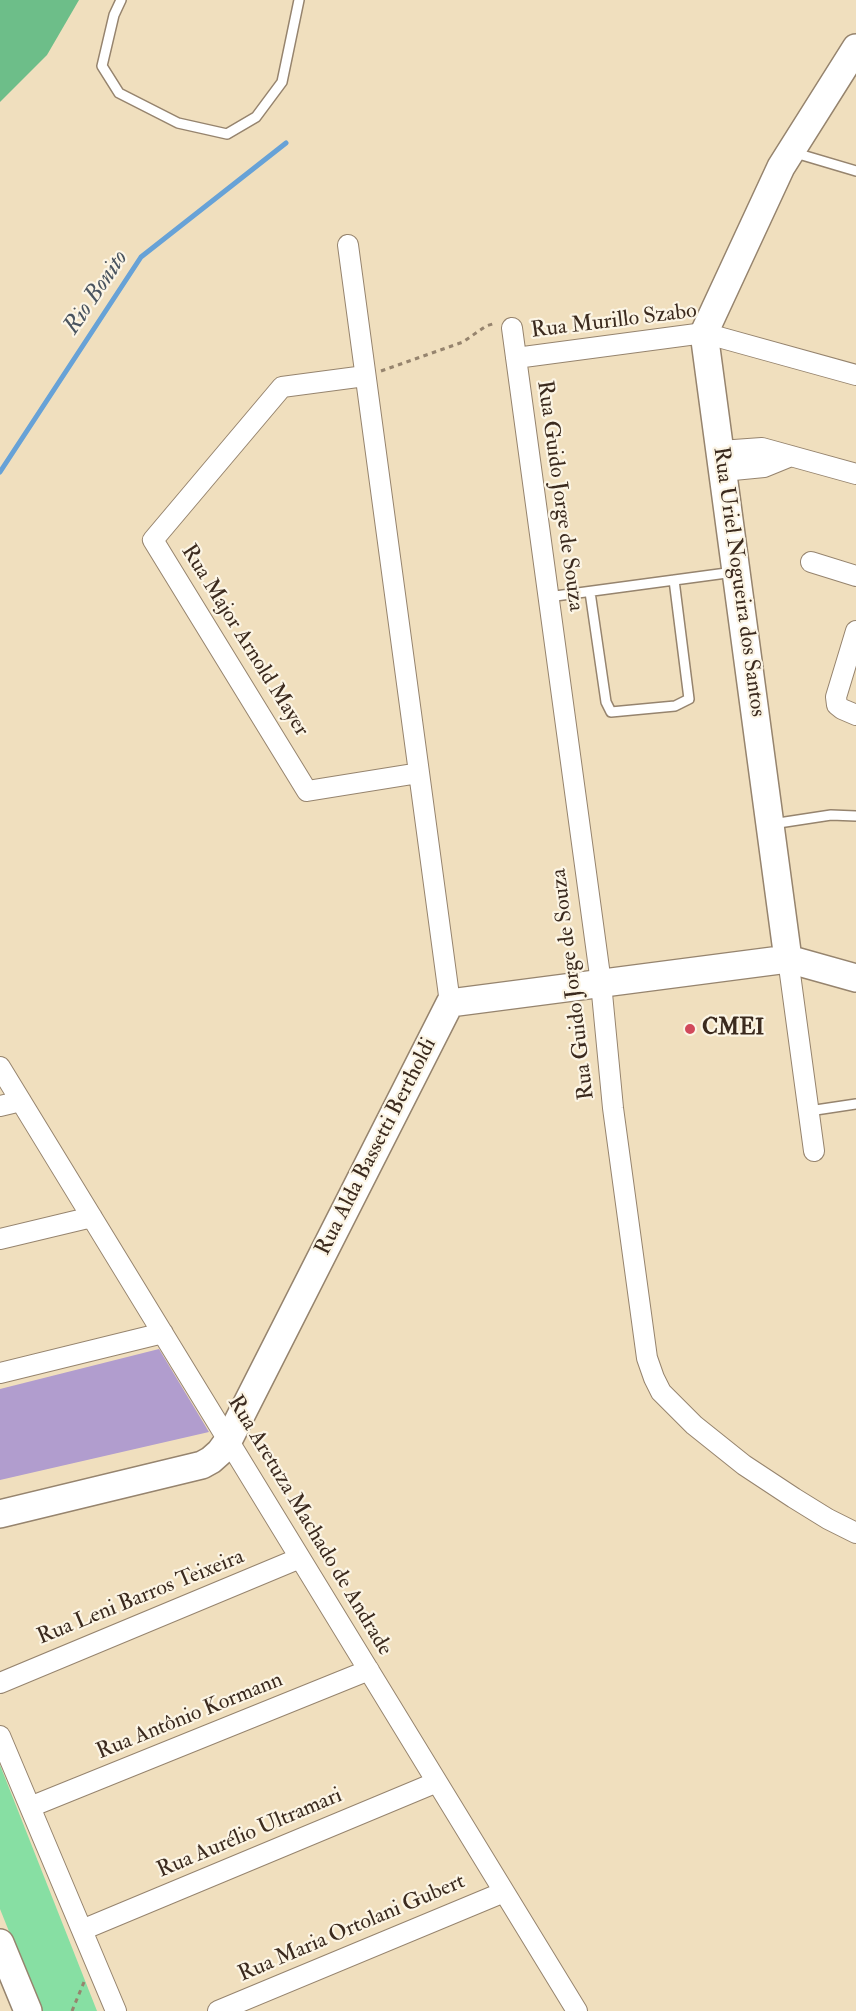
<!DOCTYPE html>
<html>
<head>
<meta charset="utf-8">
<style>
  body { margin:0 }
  canvas { display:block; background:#f0dfbe }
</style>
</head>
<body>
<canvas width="856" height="2011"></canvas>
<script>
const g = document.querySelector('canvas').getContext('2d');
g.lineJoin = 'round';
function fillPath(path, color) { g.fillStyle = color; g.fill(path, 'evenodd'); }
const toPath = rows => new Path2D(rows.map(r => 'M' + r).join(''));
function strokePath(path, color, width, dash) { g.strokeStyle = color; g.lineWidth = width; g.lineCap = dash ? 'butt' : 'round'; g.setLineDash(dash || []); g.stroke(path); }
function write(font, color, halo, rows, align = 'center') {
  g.font = font + ' "IM FELL Double Pica",serif'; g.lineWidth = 4.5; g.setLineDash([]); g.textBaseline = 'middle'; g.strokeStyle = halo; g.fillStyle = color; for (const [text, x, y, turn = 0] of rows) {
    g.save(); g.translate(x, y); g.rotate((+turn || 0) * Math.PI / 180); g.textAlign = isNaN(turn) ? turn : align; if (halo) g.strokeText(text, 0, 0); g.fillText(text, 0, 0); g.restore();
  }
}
fillPath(toPath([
  [0,1765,97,2011,41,2011,0,1909]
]), '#87dfa3');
fillPath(toPath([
  [0,0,79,0,47,55,0,102]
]), '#6dbe89');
strokePath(toPath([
  [0,472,141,257,286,143]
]), '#67a2d7', 5);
fillPath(toPath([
  [159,1349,209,1432,0,1480,0,1389]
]), '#b19dce');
const lane = toPath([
  [121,0,114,15,102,66,119,93,178,123,227,134,256,117,282,82,299,0],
  [792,152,856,171],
  [590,592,606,702,611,712,675,706,689,699,674,580],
  [548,597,734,572],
  [772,824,831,815,856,816],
  [809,1111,856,1104]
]);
const street = toPath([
  [348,245,450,1003],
  [512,328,601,983,613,1108,647,1358,654,1378,661,1392,694,1425,744,1465,794,1498,828,1519,856,1533],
  [516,358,704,333,856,375],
  [365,376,282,387,153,540,307,791,419,773],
  [720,451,762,448,856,474],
  [723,471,764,467,791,456],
  [811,562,856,576],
  [856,631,836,697,837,705,842,709,856,715],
  [788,959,814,1151],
  [0,1067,577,2011],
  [0,1106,21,1101],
  [0,1239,92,1217],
  [0,1373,163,1333],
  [0,1683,300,1558],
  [0,1736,116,2011],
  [30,1807,369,1670],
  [82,1930,437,1782],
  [218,2011,504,1892]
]);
const secondary = toPath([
  [788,959,704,333,781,167,856,48],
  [0,1514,202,1465,211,1460,220,1452,228,1441,450,1003,788,959,856,978],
  [0,1943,28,2011]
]);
strokePath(lane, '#96846e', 12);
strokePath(street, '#96846e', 22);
strokePath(secondary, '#96846e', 30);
strokePath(toPath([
  [381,371,463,342,486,326,496,323],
  [72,2011,84,1982]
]), '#96846e', 3, [4.5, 4.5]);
strokePath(lane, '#fff', 9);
strokePath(street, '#fff', 20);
strokePath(secondary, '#fff', 27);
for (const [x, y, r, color] of [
  [690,1029,6,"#d1495b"]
]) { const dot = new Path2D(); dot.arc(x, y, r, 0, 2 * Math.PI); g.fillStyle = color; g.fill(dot); strokePath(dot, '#fcf5e5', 2); }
write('22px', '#3b2a1e', '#fcf5e5', [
  ["Rua Murillo Szabo",614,322,-7],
  ["Rua Guido Jorge de Souza",559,496,82],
  ["Rua Uriel Nogueira dos Santos",738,582,82],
  ["Rua Major Arnold Mayer",244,641,58],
  ["Rua Guido Jorge de Souza",574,984,-97],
  ["Rua Alda Bassetti Bertholdi",377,1147,-63],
  ["Rua Aretuza Machado de Andrade",309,1526,59],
  ["Rua Leni Barros Teixeira",141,1598,-22],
  ["Rua Antônio Kormann",190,1717,-22],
  ["Rua Aurélio Ultramari",250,1834,-23],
  ["Rua Maria Ortolani Gubert",352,1929,-23]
]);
write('bold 22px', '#3b2a1e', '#fcf5e5', [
  ["CMEI",702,1029]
], 'left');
write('italic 24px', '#4a545f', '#fcf5e5', [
  ["Rio Bonito",97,293,-56]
]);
</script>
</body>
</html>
